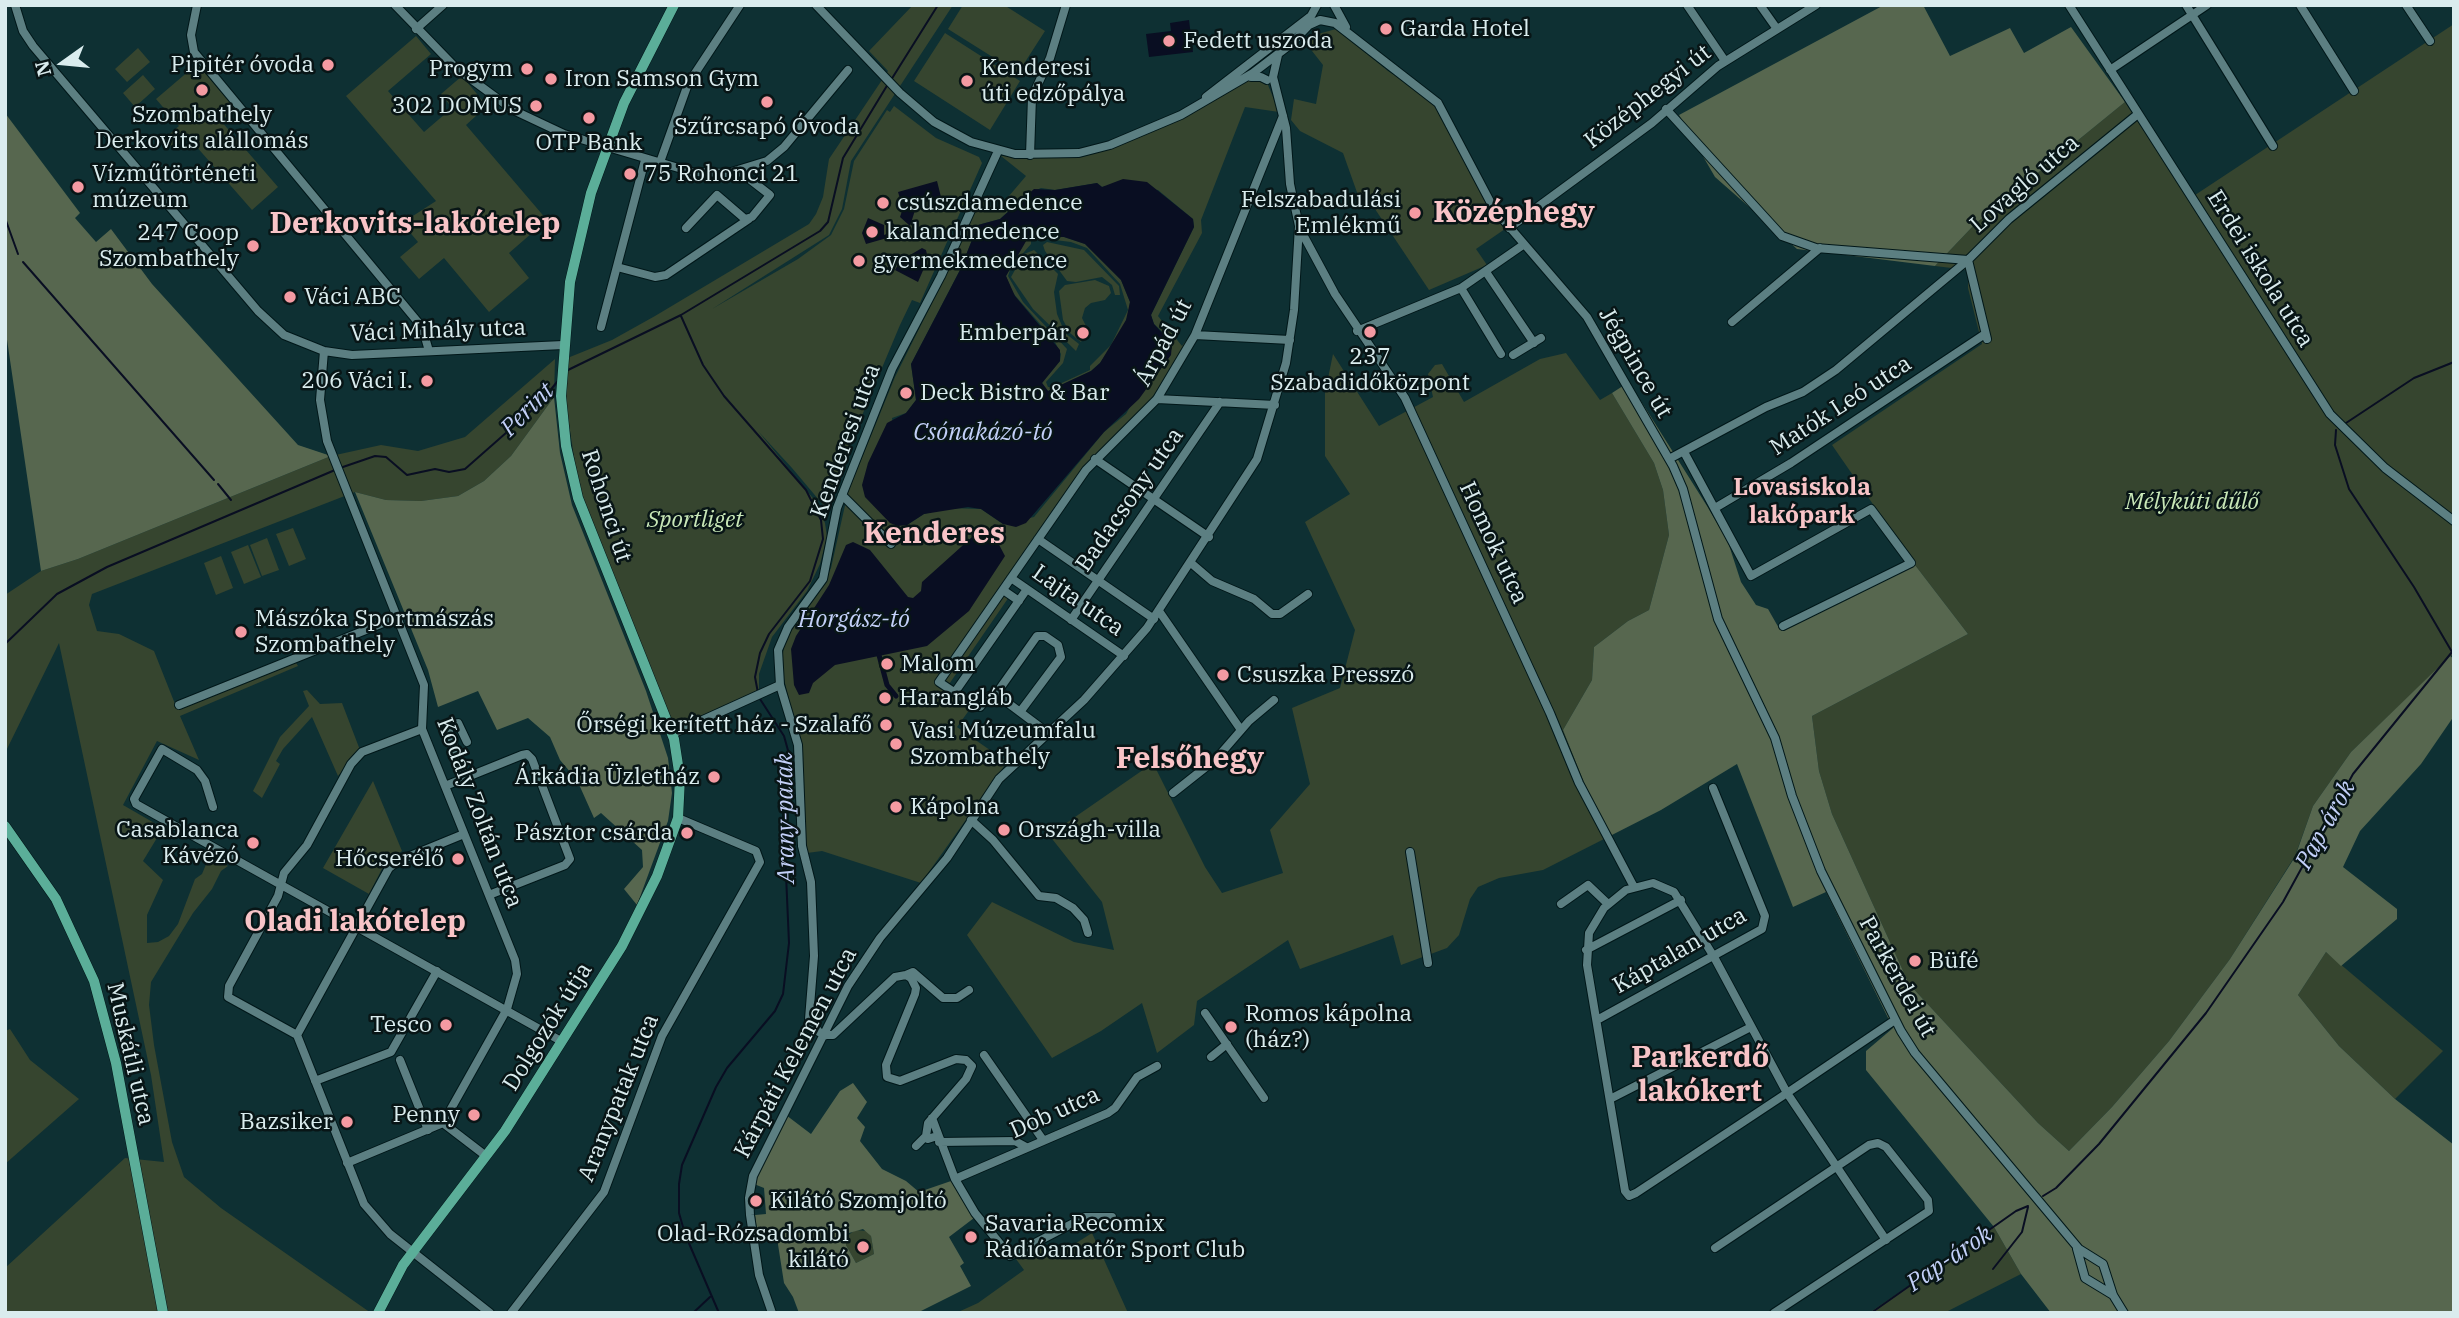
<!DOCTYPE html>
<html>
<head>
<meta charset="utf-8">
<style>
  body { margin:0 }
  #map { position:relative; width:2459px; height:1318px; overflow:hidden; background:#0e3033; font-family:"IBM Plex Serif",serif }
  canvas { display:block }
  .frame { position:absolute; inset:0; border:7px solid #daecee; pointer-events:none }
  .north { position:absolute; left:28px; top:28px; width:70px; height:70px; -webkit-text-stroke:5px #081516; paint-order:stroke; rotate:255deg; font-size:19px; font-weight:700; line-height:28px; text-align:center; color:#daecee }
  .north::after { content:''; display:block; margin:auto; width:24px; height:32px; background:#daecee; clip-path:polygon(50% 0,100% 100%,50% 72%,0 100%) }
</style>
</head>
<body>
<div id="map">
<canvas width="2459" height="1318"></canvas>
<div class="frame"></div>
<div class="north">N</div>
</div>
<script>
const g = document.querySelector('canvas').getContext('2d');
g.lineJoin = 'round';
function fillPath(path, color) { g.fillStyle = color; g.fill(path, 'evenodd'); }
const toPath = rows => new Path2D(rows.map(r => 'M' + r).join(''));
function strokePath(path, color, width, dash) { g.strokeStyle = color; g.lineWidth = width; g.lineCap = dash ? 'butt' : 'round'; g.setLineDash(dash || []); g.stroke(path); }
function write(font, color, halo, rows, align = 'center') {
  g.font = font + ' "IBM Plex Serif",serif'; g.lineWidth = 5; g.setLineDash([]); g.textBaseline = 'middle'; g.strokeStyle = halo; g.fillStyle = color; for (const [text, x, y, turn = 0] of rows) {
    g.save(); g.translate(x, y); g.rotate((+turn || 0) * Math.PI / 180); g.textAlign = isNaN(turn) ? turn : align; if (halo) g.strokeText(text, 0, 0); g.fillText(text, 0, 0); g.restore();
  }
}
fillPath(toPath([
  [913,5,953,5,851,161,842,209,829,235,712,309,798,259,831,235,844,209,854,161,887,110,890,112,894,106,936,138,979,157,982,163,920,303,912,300,900,325,824,506,792,468,758,431,816,502,825,523,827,537,820,564,807,591,772,637,759,674,759,690,675,729,580,496,565,398,565,359,612,340,655,316,809,224,816,214,823,197,829,159,888,71,869,51],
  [963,5,1004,5,1045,31,1018,73,948,29],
  [2454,24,2454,653,2351,752,2313,806,2295,856,2230,959,2169,1041,2112,1107,2069,1151,2038,1123,1909,984,1832,814,1819,771,1812,716,1968,634,1915,565,1832,445,1982,344,1968,288,1968,270,1935,266,1975,224,2125,102,2189,199],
  [1336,29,1388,71,1429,98,1443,115,1470,173,1505,229,1476,249,1487,265,1429,290,1375,209,1359,198,1343,153,1300,131,1291,120,1294,99,1316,104,1323,65,1305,42,1314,35],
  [945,33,1020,81,990,130,914,81],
  [416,36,431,54,388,91,424,132,452,108,441,94,462,76,487,106,466,125,547,220,509,253,529,278,489,312,444,258,419,279,400,257,418,242,402,223,436,201,346,96],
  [138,48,150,62,127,82,115,69],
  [197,64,235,108,221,121,278,187,252,210,188,137,173,149,164,139,179,126,156,99],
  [143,75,155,89,135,107,123,93],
  [1249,80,1264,81,1268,85,1279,112,1245,107,1201,220,1202,233,1158,316,1182,346,1188,338,1191,340,1149,402,1096,454,1000,591,1009,597,945,690,970,709,957,727,1007,762,921,883,822,851,807,853,803,833,800,745,784,679,782,658,786,637,824,583,831,568,848,492,895,377,943,281,978,198,997,210,1026,176,1001,156,1059,158,1124,143,1184,117],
  [1097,183,1102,187,1115,185,1158,190,1193,219,1194,227,1151,315,1154,324,1169,338,1126,414,1104,432,1034,517,1003,524,981,509,948,508,924,514,907,525,892,418,906,413,916,400,911,364,960,270,978,225,1000,219,1027,194,1041,188,1055,190],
  [1028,236,1064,237,1085,244,1121,280,1130,302,1128,316,1117,340,1100,363,1091,371,1048,391,1042,383,1060,361,1061,354,1054,340,1012,292,1006,276],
  [1031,237,1071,242,1087,248,1120,284,1128,310,1111,345,1090,366,1090,370,1053,387,1048,387,1046,382,1063,363,1067,349,1023,302,1008,276,1011,267,1031,244],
  [1047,242,1084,250,1119,286,1120,295,1115,295,1112,285,1102,277,1076,282,1067,281,1045,251,1043,245],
  [1034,250,1058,274,1054,292,1057,314,1065,333,1079,344,1076,351,1033,309,1011,277,1024,254],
  [1095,280,1109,286,1111,293,1105,300,1091,303,1085,308,1082,318,1087,328,1081,342,1070,333,1063,320,1059,291,1065,285],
  [1566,353,1600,400,1612,393,1654,463,1663,490,1669,535,1649,610,1628,621,1594,647,1592,680,1563,730,1606,838,1543,870,1499,878,1478,887,1470,899,1459,935,1447,948,1401,965,1393,935,1300,969,1288,940,1197,1001,1194,1025,1157,1053,1142,1003,1101,1031,1052,1058,967,935,992,902,1074,942,1114,950,1102,902,1049,835,1153,763,1205,867,1222,893,1283,873,1270,830,1310,784,1292,708,1340,688,1355,630,1305,522,1350,494,1325,456,1325,393,1333,354,1379,426,1433,397,1428,374,1435,365,1442,364,1464,402,1540,359],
  [555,359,554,397,511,456,484,481,458,496,421,501,386,500,355,492,92,594,89,605,97,631,119,634,154,651,177,709,295,661,298,666,180,716,199,760,157,741,123,805,163,828,143,861,163,880,147,915,147,943,158,942,169,936,178,924,195,879,202,874,210,855,228,866,221,871,212,889,193,913,151,982,149,1005,154,1045,172,1142,184,1177,221,1208,371,1313,5,1313,5,1268,125,1158,164,1162,151,1075,59,643,5,753,5,595,41,571,78,559,331,456,381,445,418,451,465,437],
  [293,528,306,559,289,566,276,534],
  [267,538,279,570,262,576,250,545],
  [248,545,261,577,244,584,231,552],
  [221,556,233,588,216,595,204,563],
  [307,690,320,704,342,703,360,750,338,776,312,717,283,749,276,761,280,764,262,798,253,791,280,737,309,706,303,691],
  [373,781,402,851,385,863,369,894,323,868],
  [2326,952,2443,1051,2395,1099,2339,1046,2298,995],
  [10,1029,30,1060,79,1099,5,1164,5,1031],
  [1994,1227,2021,1274,1944,1313,1869,1313],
  [855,1230,867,1231,871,1236,874,1254,856,1263,846,1245,846,1237],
  [1092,1233,1128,1313,956,1313,978,1303,1024,1270,1016,1259,1043,1242,1054,1257]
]), '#36452f');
fillPath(toPath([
  [1884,5,1923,5,1950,56,2010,28,2024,53,2071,27,2125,102,1975,224,1935,266,1797,249,1715,177,1679,115],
  [5,113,80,213,75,218,96,242,111,229,152,284,298,445,331,456,78,559,41,571,5,326],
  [1629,382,1707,506,1728,542,1741,582,1756,605,1768,609,1780,630,1915,565,1968,634,1812,716,1819,771,1832,814,1909,984,2038,1123,2069,1151,2112,1107,2169,1041,2230,959,2295,857,2313,806,2351,752,2450,656,2454,659,2454,716,2421,764,2360,831,2343,867,2397,909,2397,919,2341,966,2326,952,2298,995,2339,1046,2395,1099,2454,1145,2454,1313,2051,1313,2021,1274,1994,1227,1866,1070,1866,1051,1893,1028,1826,892,1793,907,1737,764,1661,810,1606,838,1563,730,1592,680,1594,647,1628,621,1649,610,1669,535,1663,490,1654,463,1612,393],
  [554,397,560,453,572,505,646,691,668,758,672,793,668,821,637,905,624,889,643,867,642,850,601,813,594,818,577,780,560,760,550,737,528,718,497,730,478,691,438,707,428,670,355,492,386,500,421,501,458,496,484,481,511,456],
  [853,1083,867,1102,857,1118,865,1127,860,1141,882,1169,906,1181,919,1192,951,1181,974,1218,949,1237,964,1263,960,1266,971,1286,917,1313,799,1313,793,1297,784,1283,777,1238,758,1239,755,1215,766,1214,764,1188,754,1184,765,1154,786,1115,811,1134,840,1091],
  [863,1229,871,1236,874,1254,856,1263,846,1245,846,1238,849,1233]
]), '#57674f');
fillPath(toPath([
  [1189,20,1193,52,1149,57,1146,34,1171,31,1170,23],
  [1123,179,1147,182,1193,219,1194,227,1151,315,1154,324,1172,344,1171,355,1139,399,1104,432,1026,523,1016,527,1003,524,981,509,968,507,924,514,907,525,898,526,890,523,865,497,862,485,868,463,887,423,906,413,916,400,911,364,960,270,978,225,1000,219,1034,189,1055,190,1097,183,1102,187],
  [1029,236,1064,237,1085,244,1121,280,1130,302,1126,320,1100,363,1091,371,1048,391,1042,383,1060,361,1060,350,1015,296,1006,276],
  [937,181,941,197,917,204,910,226,900,217,902,211,912,211,903,208,898,192],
  [868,218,884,225,884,235,889,233,886,225,893,223,901,234,866,244,862,233],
  [922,248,926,250,928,259,918,282,895,270,900,261],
  [981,529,996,539,1005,556,969,611,927,646,835,665,813,683,809,693,799,695,794,685,791,649,796,636,829,585,846,545,853,542,870,550,908,597,913,598,921,591,922,582]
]), '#090e22');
strokePath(toPath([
  [891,80,938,5],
  [5,218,18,254],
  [23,262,214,480],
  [681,316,703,365,724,396,806,490,821,520,823,539,810,581,769,634,760,653,755,677,758,693],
  [568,370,681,315,820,231,828,222,843,158,888,84],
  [2346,423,2414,378,2454,362],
  [340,468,375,456,386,457,407,475,435,469,449,472,465,469,540,403,557,382],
  [218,484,231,500],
  [5,644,57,594,107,567,335,470],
  [2043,1196,2056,1188,2099,1144,2206,1013,2283,902,2353,774,2452,652,2414,587,2349,489,2335,445,2336,430],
  [1993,1269,2022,1232,2028,1207],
  [693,1313,710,1297],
  [719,1313,685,1234,679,1213,679,1184,682,1165,716,1087,727,1068,775,1011,783,994,789,943,783,806,789,788,789,754,784,736,760,699],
  [1871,1313,2016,1211,2028,1206]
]), '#090e22', 2);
strokePath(toPath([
  [992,532,995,527],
  [879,655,887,685,896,696]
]), '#090e22', 5);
const minor = toPath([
  [15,5,23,31,33,46,258,311,284,335,324,351,352,355,563,345],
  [197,5,191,35,194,52,422,327,429,351],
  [395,5,456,68,513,110,564,134,692,172,728,173,767,161,784,147,848,70],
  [816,5,900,93,934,122,971,142,1015,154,1079,153,1110,145,1181,115,1253,73,1291,44,1309,25,1320,20,1335,23,1438,103,1494,209,1587,317,1673,466,1683,489,1718,619,1775,738,1792,796,1821,871,1901,1031,1915,1053,2079,1249,2103,1264,2113,1295,2124,1313],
  [1334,5,1346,27],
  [1687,5,1725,61],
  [1760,5,1777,29],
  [2069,5,2330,414,2385,468,2454,521],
  [2186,5,2273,146],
  [2300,5,2354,91],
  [2406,5,2430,41],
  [416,29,443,5],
  [2110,70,2207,5],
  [1251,77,1261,77,1267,80],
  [1206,97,1311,16,1317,5],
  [1666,109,1782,236,1816,248,1968,260],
  [1030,155,1032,97,1050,58,1066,5],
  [659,165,688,84,740,5],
  [686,228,717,195,745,219,752,217,770,195,739,171],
  [1509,228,1652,123,1718,66,1816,5],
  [1300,229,1335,294,1405,398,1550,713,1579,783,1634,887],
  [1968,260,1987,339],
  [617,267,655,277,666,275,749,219],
  [1486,272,1534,343],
  [1461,288,1501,354],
  [1732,322,1820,248],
  [601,327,645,160],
  [1357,331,1461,288,1523,245],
  [1195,335,1290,340],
  [324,351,320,400,327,441,424,685,422,729,515,960,517,974,507,1009,443,1123,347,1163],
  [1513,355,1541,338],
  [1157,399,1275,405],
  [1684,452,1751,576,1871,509,1911,563,1783,626],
  [1095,459,1209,537],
  [1669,459,1766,407,1803,392,1836,370,1968,260,2009,219,2138,114],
  [842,495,891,544],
  [1715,508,1791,463,1985,334],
  [1038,539,1154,619],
  [1191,563,1212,581,1254,599,1272,614,1280,614,1308,594],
  [1011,578,1124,656],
  [1003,590,1019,601],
  [1159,611,1241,730],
  [1071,620,1220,402],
  [955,692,1027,589],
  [996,694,1037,636,1045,636,1058,645,1061,657,1020,712],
  [179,705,398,617],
  [1048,733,996,694,989,696,980,707,975,706,939,682,1086,470,1157,399,1195,335,1283,116],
  [672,734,780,685],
  [465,778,447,726,458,723,467,742],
  [445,786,522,755,527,754,532,759,570,859,565,865,489,895],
  [1173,793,1216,759,1249,721,1274,700],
  [213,807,205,781,197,770,162,749,134,799,136,804,561,1041],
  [971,820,993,840,1039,896,1056,898,1073,908,1084,920,1088,933],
  [464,834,398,861,389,868,297,1035,364,1204,390,1234,490,1313],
  [1410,852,1428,963],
  [1561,904,1588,885,1608,904],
  [1586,950,1681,900],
  [906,975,913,972,943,998,957,998,969,990],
  [1205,1013,1264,1098],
  [1597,1020,1762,929,1765,916,1713,788],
  [297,1035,228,997,229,986,278,896,284,873,307,845,351,764,362,752,422,729],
  [826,1035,819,1032,809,1019,814,956,811,882,802,846,798,745,780,685,778,650,788,627,823,579,837,508,892,369,941,276,998,151],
  [826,1035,833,1035,895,977,906,975,911,978,916,988,915,994,886,1065,887,1077,900,1081,956,1059,966,1060,972,1066,966,1079,928,1123,926,1136,928,1139,937,1136],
  [984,1055,1043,1140],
  [1211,1057,1227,1044],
  [400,1060,428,1130],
  [315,1081,391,1052,437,971],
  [1610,1099,1751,1027],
  [932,1118,955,1179,975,1213,1010,1256,1085,1217,1112,1217],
  [443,1123,486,1156],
  [939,1142,1015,1141,1026,1147],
  [916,1146,926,1136],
  [955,1179,1108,1113,1115,1108,1137,1077,1157,1066],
  [1886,1240,1787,1093,1714,957,1674,892,1653,883,1626,890,1604,908,1589,933,1587,965,1625,1191,1629,1196,1636,1193,1787,1093,1895,1020],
  [1715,1248,1869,1145,1878,1143,1886,1147,1928,1200,1929,1211,1774,1313],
  [2077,1249,2085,1278,2113,1295],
  [511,1313,604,1192,662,1036,760,862,756,851,678,818],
  [772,1313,759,1275,750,1215,749,1198,753,1176,848,986,880,938,947,858,999,779,1084,700,1147,628,1257,459,1286,363,1294,310,1299,226,1290,184,1286,128,1273,77,1278,55]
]);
const major = toPath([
  [5,826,56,899,94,981,116,1063,163,1313],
  [378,1313,403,1265,505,1131,622,946,657,876,678,818,680,778,674,739,578,498,566,446,561,396,570,282,591,193,624,103,674,5]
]);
strokePath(minor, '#001719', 10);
strokePath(major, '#001719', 11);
strokePath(minor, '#5c7f82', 8);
strokePath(major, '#5bae99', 10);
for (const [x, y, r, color] of [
  [1386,29,7,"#f49aa2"],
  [1169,41,7,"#f49aa2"],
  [328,65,7,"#f49aa2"],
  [527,69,7,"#f49aa2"],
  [551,79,7,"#f49aa2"],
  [967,81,7,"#f49aa2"],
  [202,90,7,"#f49aa2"],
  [767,102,7,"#f49aa2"],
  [536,106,7,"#f49aa2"],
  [589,118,7,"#f49aa2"],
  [630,174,7,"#f49aa2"],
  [78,187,7,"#f49aa2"],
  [883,203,7,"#f49aa2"],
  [1415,213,7,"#f49aa2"],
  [872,232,7,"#f49aa2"],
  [253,246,7,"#f49aa2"],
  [859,261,7,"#f49aa2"],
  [290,297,7,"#f49aa2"],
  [1370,332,7,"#f49aa2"],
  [1083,333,7,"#f49aa2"],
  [427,381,7,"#f49aa2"],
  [906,393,7,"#f49aa2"],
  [241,632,7,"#f49aa2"],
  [887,664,7,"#f49aa2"],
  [1223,675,7,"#f49aa2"],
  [885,698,7,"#f49aa2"],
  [886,725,7,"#f49aa2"],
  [896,744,7,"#f49aa2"],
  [714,777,7,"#f49aa2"],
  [896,807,7,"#f49aa2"],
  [1004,830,7,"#f49aa2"],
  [687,833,7,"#f49aa2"],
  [253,843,7,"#f49aa2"],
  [458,859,7,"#f49aa2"],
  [1915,961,7,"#f49aa2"],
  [446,1025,7,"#f49aa2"],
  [1231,1027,7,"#f49aa2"],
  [474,1115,7,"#f49aa2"],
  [347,1122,7,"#f49aa2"],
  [756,1201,7,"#f49aa2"],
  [971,1237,7,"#f49aa2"],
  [863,1247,7,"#f49aa2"]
]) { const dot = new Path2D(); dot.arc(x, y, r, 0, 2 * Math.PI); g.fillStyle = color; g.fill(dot); strokePath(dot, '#081516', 2.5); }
write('23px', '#daecee', '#081516', [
  ["Garda Hotel",1400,29],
  ["Fedett uszoda",1183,41],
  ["Pipitér óvoda",314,65,"right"],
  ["Kenderesi",981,68],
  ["úti edzőpálya",981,94],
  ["Progym",513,69,"right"],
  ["Iron Samson Gym",565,79],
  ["302 DOMUS",522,106,"right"],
  ["Szombathely",202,115,"center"],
  ["Derkovits alállomás",202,141,"center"],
  ["Szűrcsapó Óvoda",767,127,"center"],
  ["OTP Bank",589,143,"center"],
  ["Vízműtörténeti",92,174],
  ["múzeum",92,200],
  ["75 Rohonci 21",644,174],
  ["Felszabadulási",1401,200,"right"],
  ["Emlékmű",1401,226,"right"],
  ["csúszdamedence",897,203],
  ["kalandmedence",886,232],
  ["247 Coop",239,233,"right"],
  ["Szombathely",239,259,"right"],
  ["gyermekmedence",873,261],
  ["Váci ABC",304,297],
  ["Emberpár",1069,333,"right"],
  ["237",1370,357,"center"],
  ["Szabadidőközpont",1370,383,"center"],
  ["206 Váci I.",413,381,"right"],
  ["Deck Bistro & Bar",920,393],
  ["Mászóka Sportmászás",255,619],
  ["Szombathely",255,645],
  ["Malom",901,664],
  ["Csuszka Presszó",1237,675],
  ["Harangláb",899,698],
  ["Őrségi kerített ház - Szalafő",872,725,"right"],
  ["Vasi Múzeumfalu",910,731],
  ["Szombathely",910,757],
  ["Árkádia Üzletház",700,777,"right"],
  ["Kápolna",910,807],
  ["Casablanca",239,830,"right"],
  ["Kávézó",239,856,"right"],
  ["Országh-villa",1018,830],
  ["Pásztor csárda",673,833,"right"],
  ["Hőcserélő",444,859,"right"],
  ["Büfé",1929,961],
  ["Romos kápolna",1245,1014],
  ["(ház?)",1245,1040],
  ["Tesco",432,1025,"right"],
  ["Penny",460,1115,"right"],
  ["Bazsiker",333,1122,"right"],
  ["Kilátó Szomjoltó",770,1201],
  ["Savaria Recomix",985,1224],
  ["Rádióamatőr Sport Club",985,1250],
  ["Olad-Rózsadombi",849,1234,"right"],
  ["kilátó",849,1260,"right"]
], 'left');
write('23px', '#daecee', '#081516', [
  ["Középhegyi út",1648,97,-38],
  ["Lovagló utca",2025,184,-41],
  ["Erdei iskola utca",2260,269,58],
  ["Váci Mihály utca",438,331,-2],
  ["Árpád út",1164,343,-62],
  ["Jégpince út",1635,363,60],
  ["Matók Leó utca",1841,406,-33],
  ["Kenderesi utca",846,441,-70],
  ["Badacsony utca",1130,500,-55],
  ["Rohonci út",606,506,72],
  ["Homok utca",1493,543,65],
  ["Lajta utca",1078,601,35],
  ["Kodály Zoltán utca",479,813,69],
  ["Káptalan utca",1680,951,-30],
  ["Parkerdei út",1897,977,61],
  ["Dolgozók útja",548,1027,-58],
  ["Kárpáti Kelemen utca",796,1053,-62],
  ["Muskátli utca",130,1054,77],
  ["Aranypatak utca",619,1098,-68],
  ["Dob utca",1055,1113,-24]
]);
write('italic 23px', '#c9e8b8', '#081516', [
  ["Mélykúti dűlő",2192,502],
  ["Sportliget",695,520]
]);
write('italic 24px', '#c3d0f8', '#081516', [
  ["Perint",528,410,-45],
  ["Csónakázó-tó",983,433],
  ["Horgász-tó",854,620],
  ["Arany-patak",786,818,-91],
  ["Pap-árok",2326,825,-61],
  ["Pap-árok",1950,1259,-34]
]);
write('bold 24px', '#f8c4c7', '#081516', [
  ["Lovasiskola",1802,488],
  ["lakópark",1802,516]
]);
write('bold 30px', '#f8c4c7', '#081516', [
  ["Középhegy",1514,213],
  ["Derkovits-lakótelep",415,224],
  ["Kenderes",934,534],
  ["Felsőhegy",1190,759],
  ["Oladi lakótelep",355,922],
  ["Parkerdő",1700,1058],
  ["lakókert",1700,1092]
]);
</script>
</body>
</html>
